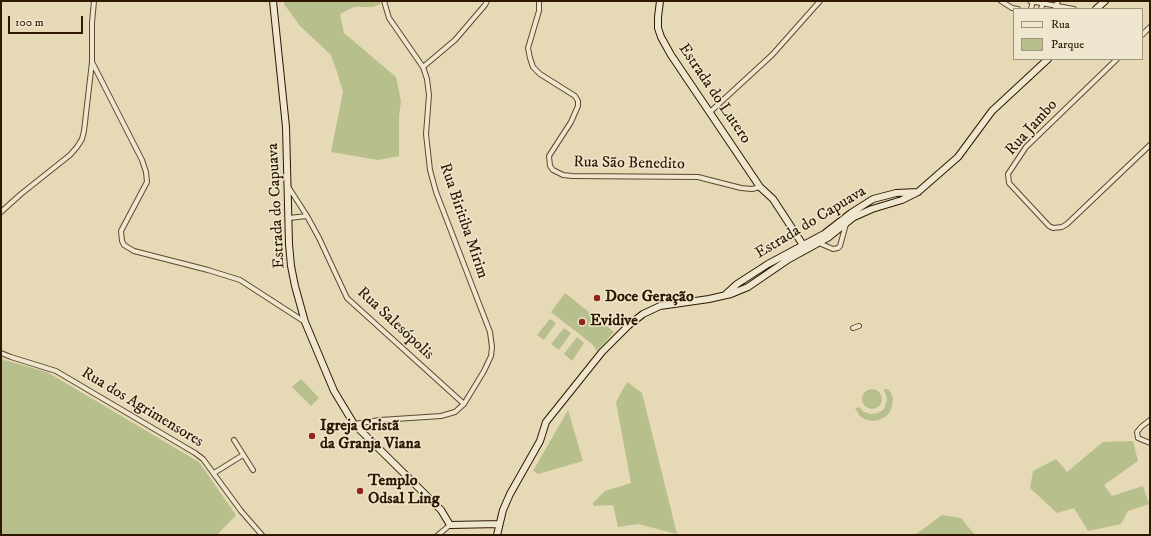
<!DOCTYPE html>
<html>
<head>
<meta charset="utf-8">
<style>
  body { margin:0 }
  #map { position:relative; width:1151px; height:536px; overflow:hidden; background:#e6d9b5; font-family:"IM FELL DW Pica",serif }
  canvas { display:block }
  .frame { position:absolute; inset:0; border:2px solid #2e1800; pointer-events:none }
  .legend { position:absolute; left:1013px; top:8px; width:130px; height:52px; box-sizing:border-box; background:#efe6cf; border:1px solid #a2947c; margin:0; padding:5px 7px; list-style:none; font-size:12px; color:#2e1800 }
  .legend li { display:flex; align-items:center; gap:8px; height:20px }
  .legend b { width:20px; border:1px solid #a2947c }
  .scale { position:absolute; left:8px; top:16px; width:75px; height:18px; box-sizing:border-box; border:2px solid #2e1800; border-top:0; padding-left:5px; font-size:12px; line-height:14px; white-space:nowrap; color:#2e1800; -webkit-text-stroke:3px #efe6cf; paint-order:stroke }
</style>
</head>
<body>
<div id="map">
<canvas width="1151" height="536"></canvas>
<div class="frame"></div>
<ul class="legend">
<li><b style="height:5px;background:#efe6cf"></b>Rua</li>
<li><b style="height:11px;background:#b7bf8c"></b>Parque</li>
</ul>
<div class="scale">100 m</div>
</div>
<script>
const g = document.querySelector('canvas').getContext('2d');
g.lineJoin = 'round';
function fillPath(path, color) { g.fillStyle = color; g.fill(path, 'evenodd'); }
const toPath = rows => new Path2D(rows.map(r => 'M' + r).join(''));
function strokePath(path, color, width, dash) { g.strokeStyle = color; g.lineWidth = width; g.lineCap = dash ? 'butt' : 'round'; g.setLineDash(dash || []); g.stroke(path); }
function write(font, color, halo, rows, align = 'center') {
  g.font = font + ' "IM FELL DW Pica",serif'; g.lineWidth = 3; g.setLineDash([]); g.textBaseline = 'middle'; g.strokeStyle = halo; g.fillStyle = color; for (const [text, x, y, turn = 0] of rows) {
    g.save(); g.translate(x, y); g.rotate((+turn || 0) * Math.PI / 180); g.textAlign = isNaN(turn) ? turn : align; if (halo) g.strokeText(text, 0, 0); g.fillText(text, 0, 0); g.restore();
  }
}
fillPath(toPath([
  [284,1,380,1,380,4,373,7,354,7,340,14,344,33,396,77,401,101,399,116,399,156,378,160,331,152,343,92,338,75,331,55,300,26,284,4],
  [565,293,614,332,597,351,592,344,551,312],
  [550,319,556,323,544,340,537,335],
  [564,328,571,333,559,350,551,344],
  [577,337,584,343,572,361,564,354],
  [1,359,47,372,199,462,236,515,217,535,1,535],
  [301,379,319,398,311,406,292,387],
  [627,382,642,393,677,534,638,524,618,527,613,505,593,506,593,503,605,491,631,483,616,402],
  '862 399a10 10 0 1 1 20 0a10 10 0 1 1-20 0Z',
  [884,389,886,389,889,390,891,393,893,399,892,406,890,412,885,417,879,420,873,421,866,420,860,416,855,408,859,407,864,412,871,414,878,413,884,409,887,399],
  [568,410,583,461,538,474,533,471],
  [1133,441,1138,461,1104,485,1112,496,1143,486,1149,504,1128,511,1121,524,1088,531,1074,508,1057,513,1030,488,1033,471,1056,459,1067,472,1103,442],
  [942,515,961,518,975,535,915,535]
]), '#b7bf8c');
const street = toPath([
  [539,1,539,11,528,48,530,58,533,67,540,74,575,96,578,101,578,106,571,122,549,156,550,166,553,170,563,175,572,176,698,177,741,188,752,189,760,187],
  [1001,1,1012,8,1018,9],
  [1030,1,1074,9],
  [1031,9,1033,1],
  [1041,9,1043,3],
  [1055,9,1058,1],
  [1142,35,1150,27],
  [1117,59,1026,147,1008,174,1009,183,1049,226,1053,228,1062,227,1067,224,1150,145],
  [92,62,142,160,146,172,147,182,121,231,122,241,124,245,134,251,208,270,240,280,305,322],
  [423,67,455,40,485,5,487,1],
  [710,112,772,55,820,1],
  [289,188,307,216,319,238,347,298,464,404],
  [1,212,21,194,70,155,77,147,82,139,84,131,92,62,92,23,94,1],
  [289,218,307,216],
  [819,243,833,249,838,248,840,246,846,224],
  [853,328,859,326],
  [1,353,11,357,56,371,195,453,203,459,241,511,262,535],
  [1150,420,1141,427,1137,432,1138,438,1150,443],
  [354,424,380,420,441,416,455,412,464,404,484,371,491,356,492,347,490,332,436,192,430,170,426,134,429,95,427,79,423,67,389,18,384,1],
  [234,440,253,470],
  [214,473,243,455],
  [438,535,450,525]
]);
const secondary = toPath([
  [273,1,286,127,289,244,291,266,295,286,305,322,334,391,354,424,441,510,450,525,499,524],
  [660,1,658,17,658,28,661,37,671,55,760,187,773,199,803,245],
  [1096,9,1105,1],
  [725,295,737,284,768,264,824,234,851,213,873,199,896,193,918,192],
  [497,535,503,510,510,494,540,441,546,422,602,352,629,325,643,314,660,306,709,299,731,294,748,287,789,259,829,237,854,217,872,209,902,200,918,192,958,157,992,111,1048,59]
]);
strokePath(street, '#5c482d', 6);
strokePath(secondary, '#2e1800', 8);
strokePath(street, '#efe6cf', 4);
strokePath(secondary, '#efe6cf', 6);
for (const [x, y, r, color] of [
  [597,298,4,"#8f2418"],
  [582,322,4,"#8f2418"],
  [312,436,4,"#8f2418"],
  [360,491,4,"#8f2418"]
]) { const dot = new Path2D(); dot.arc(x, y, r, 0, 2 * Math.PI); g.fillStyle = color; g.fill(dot); strokePath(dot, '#efe6cf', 1.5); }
write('16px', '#2e1800', '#efe6cf', [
  ["Estrada do Lutero",714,94,56],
  ["Rua Jambo",1032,128,-48],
  ["Rua São Benedito",629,164,1],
  ["Estrada do Capuava",277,206,-93],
  ["Rua Biritiba Mirim",463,221,71],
  ["Estrada do Capuava",811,223,-31],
  ["Rua Salesópolis",395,324,43],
  ["Rua dos Agrimensores",142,408,31]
]);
write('bold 16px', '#2e1800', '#efe6cf', [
  ["Doce Geração",605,298],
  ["Evidive",590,322],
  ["Igreja Cristã",320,427],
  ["da Granja Viana",320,445],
  ["Templo",368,482],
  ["Odsal Ling",368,500]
], 'left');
</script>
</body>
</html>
